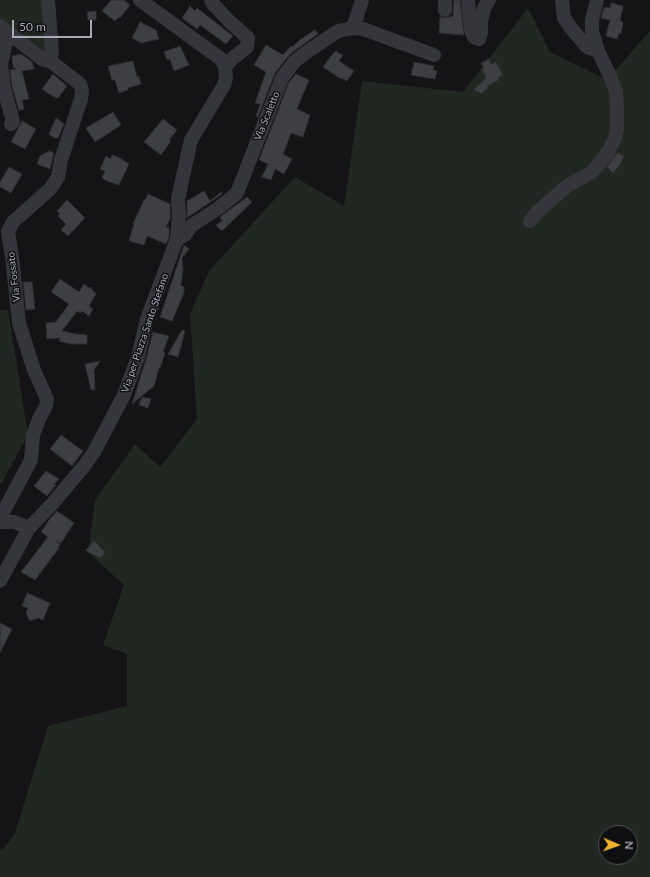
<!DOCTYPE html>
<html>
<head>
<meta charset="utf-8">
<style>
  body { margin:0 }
  #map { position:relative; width:650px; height:877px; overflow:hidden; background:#141416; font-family:Lato,sans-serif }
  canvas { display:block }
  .north { position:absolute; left:598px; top:825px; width:40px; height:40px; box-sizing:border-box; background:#0f0f11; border:1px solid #4b4d53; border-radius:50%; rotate:92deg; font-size:11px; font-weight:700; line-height:16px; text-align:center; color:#a6aab6 }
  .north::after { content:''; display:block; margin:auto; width:14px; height:18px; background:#f0b231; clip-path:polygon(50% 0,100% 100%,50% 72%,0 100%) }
  .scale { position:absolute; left:12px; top:20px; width:80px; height:18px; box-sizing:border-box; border:2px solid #a6aab6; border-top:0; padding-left:5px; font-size:12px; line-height:14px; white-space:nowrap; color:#a6aab6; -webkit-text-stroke:3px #0f0f11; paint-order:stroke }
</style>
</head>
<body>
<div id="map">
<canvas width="650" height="877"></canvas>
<div class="north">N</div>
<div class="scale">50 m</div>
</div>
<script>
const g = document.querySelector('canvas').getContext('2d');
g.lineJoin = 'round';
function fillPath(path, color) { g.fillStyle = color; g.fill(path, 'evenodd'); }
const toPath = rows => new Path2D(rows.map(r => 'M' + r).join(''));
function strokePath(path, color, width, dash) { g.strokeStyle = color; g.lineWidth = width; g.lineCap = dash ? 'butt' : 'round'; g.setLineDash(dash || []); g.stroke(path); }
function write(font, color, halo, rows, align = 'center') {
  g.font = font + ' Lato,sans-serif'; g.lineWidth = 3; g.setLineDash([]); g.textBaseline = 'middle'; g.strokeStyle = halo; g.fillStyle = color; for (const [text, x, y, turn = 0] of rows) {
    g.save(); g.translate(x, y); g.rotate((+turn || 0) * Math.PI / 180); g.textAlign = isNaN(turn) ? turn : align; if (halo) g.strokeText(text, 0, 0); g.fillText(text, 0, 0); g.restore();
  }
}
fillPath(toPath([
  [0,0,43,0,47,48,43,54,0,21],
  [528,8,550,52,604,78,610,76,650,31,650,877,0,877,0,850,5,847,15,833,48,726,127,706,127,654,103,645,124,585,88,552,95,500,135,444,160,467,197,419,190,314,209,271,295,177,344,206,362,81,463,92],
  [606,833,630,833,630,857,606,857],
  [0,310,8,310,28,434,2,483,0,483]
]), '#202821');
const building = toPath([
  [111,0,124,0,130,5,120,18,119,17,115,21,102,11,111,0],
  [454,0,460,0,464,35,439,33,440,17,445,18,453,16,454,0],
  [611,3,623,6,620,20,623,23,621,34,619,33,617,39,606,36,610,20,601,18,604,7,610,8,611,3],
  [190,6,195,11,197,8,233,36,226,44,200,25,197,29,182,18,190,6],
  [96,11,96,20,88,20,87,12,96,11],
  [140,22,156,30,159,39,141,43,132,38,140,22],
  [315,30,318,34,290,54,275,73,258,117,256,116,260,104,255,103,266,72,254,65,266,45,283,55,291,46,292,47,301,39,315,30],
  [180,46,189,65,174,71,170,59,167,60,164,52,180,46],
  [336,51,343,55,339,61,354,71,347,81,342,78,341,79,323,67,331,56,336,51],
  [21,54,32,62,34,69,22,71,29,99,22,100,24,109,19,110,12,87,10,70,16,69,13,67,12,56,21,54],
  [489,59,491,64,496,62,503,75,498,78,499,80,487,86,488,88,481,94,478,91,476,92,474,89,486,78,482,69,484,68,481,63,489,59],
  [133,61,137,77,139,76,141,84,128,88,128,90,119,93,115,80,112,80,108,66,133,61],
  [414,62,434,66,433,70,437,71,435,79,411,75,414,62],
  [53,74,67,86,58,98,52,96,42,89,53,74],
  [296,74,309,80,297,109,310,115,303,137,291,133,283,154,292,159,284,174,275,169,271,180,262,177,268,164,259,160,289,82,296,74],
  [113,112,121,125,95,142,86,128,113,112],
  [56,118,64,124,58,138,54,138,49,134,56,118],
  [163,119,177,130,169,140,171,141,161,155,144,142,163,119],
  [22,121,36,129,25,149,11,142,22,121],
  [49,151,54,153,50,169,37,164,40,156,49,151],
  [617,153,624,156,619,166,613,173,607,167,617,153],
  [112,155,118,157,129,164,119,185,107,181,102,178,105,171,100,169,106,156,111,159,112,155],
  [9,167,22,174,11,193,0,187,0,182,9,167],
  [204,191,210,201,221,192,222,194,187,218,187,201,204,191],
  [148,194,170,204,170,219,166,227,169,228,169,237,166,244,147,236,144,245,129,241,134,224,133,224,144,200,145,200,148,194],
  [247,197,252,202,222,231,216,225,222,221,220,217,247,197],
  [67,200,85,218,68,236,61,230,66,224,58,216,60,214,57,211,67,200],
  [184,245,189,249,182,258,183,270,181,286,184,287,184,293,172,321,160,317,184,245],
  [60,279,79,292,84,284,89,288,90,287,96,294,89,306,93,309,89,316,82,311,80,313,77,311,62,331,76,334,87,335,87,344,70,344,59,341,60,338,47,339,46,323,56,322,69,304,51,292,60,279],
  [23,282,32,282,35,309,26,310,23,282],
  [182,330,185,331,178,357,168,354,182,330],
  [153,332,169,336,163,352,165,353,160,368,159,368,154,386,132,404,146,359,153,332],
  [100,361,94,370,95,390,91,390,85,364,100,361],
  [142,397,151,399,148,408,139,405,142,397],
  [61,435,83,451,72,466,50,449,61,435],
  [46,471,59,479,54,484,56,485,47,496,34,486,46,471],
  [57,511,74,523,61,543,56,541,60,544,58,548,59,548,35,580,21,572,48,537,41,532,49,520,57,511],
  [94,541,105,552,101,558,91,554,86,550,94,541],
  [27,593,50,603,43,620,39,618,30,621,26,613,28,608,22,606,27,593],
  [0,623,12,629,0,653,0,623]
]);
fillPath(building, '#3e3f43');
strokePath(building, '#2e2e32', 1);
strokePath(toPath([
  [211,0,213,4,229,21,248,38,247,47,232,59,225,67],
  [468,0,471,30,474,37,479,39,481,32,481,22,484,8,489,0],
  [562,0,564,18,571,28,587,47,598,51,592,31,592,20,597,0],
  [445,10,445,0],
  [0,26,42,59,48,61,50,58,52,52,48,0],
  [353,28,363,29,434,55],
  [10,33,7,38,1,64,4,89,13,121,11,124],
  [530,221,537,212,567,186,592,172,607,154,615,138,617,128,617,109,616,91,610,76,598,51],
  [177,239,185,235,191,226,220,207,237,193,282,78,295,61,304,54,338,31,353,28,362,0],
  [0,518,31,460,33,435,39,419,46,406,47,399,34,370,19,323,12,257,8,232,13,222,50,189,58,177,61,160,81,99,82,91,80,84,49,60],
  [0,522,14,522,29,528],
  [0,581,29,528,53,503,84,466,94,452,124,395,138,357,147,319,177,239,179,215,178,199,191,140,224,85,226,78,225,67,221,59,140,0]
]), '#35363b', 14);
write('10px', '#a6aab6', '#0f0f11', [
  ["Via Scaletto",267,116,-68],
  ["Via Fossato",14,277,-97],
  ["Via per Piazza Santo Stefano",145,333,-71]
]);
</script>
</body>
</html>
